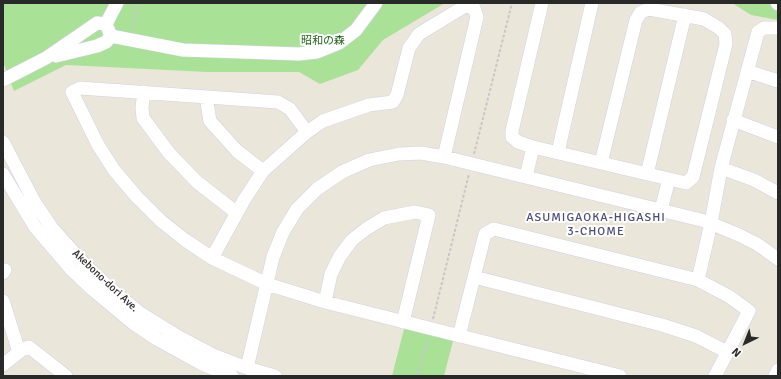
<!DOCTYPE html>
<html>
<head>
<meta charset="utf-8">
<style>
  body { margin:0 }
  #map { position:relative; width:781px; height:379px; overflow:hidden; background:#ebe6da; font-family:Signika,sans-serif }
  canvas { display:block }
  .frame { position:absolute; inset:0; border:4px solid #292929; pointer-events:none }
  .north { position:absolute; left:725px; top:323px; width:40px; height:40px; -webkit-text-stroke:3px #fff; paint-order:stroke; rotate:223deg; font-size:11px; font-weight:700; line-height:16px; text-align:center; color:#292929 }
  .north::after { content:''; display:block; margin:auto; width:14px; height:18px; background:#292929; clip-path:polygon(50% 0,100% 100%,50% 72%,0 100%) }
</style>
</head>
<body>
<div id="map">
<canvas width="781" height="379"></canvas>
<div class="frame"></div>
<div class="north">N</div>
</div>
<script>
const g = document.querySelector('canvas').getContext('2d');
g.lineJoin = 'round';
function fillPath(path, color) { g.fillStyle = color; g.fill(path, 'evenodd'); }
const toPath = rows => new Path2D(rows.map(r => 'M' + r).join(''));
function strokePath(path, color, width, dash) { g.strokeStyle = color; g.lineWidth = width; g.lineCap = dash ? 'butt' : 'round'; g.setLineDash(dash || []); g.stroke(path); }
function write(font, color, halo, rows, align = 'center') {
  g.font = font + ' Signika,"Noto Sans JP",sans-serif'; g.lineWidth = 4; g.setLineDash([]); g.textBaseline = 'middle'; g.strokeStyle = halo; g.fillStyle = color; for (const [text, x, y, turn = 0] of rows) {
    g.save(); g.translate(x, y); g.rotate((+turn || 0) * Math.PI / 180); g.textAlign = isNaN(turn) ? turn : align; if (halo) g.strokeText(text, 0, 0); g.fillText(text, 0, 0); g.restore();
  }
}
fillPath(toPath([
  [3,3,445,3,383,40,358,70,320,84,299,72,207,72,66,65,14,91,3,62],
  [732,3,778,3,778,20,751,15],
  [405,325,454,337,444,376,392,376]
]), '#a9e297');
const minor = toPath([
  [542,3,512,131,512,137,518,142,533,147,686,183,693,177,726,44,725,34,719,28,704,19,649,9,641,12,636,20,601,163],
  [777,3,778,4],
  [106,24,117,3],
  [111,36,183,50,299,54,317,52,339,43,356,30,376,3],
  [56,56,97,46,106,42,111,36],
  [747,71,778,81],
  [3,80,46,58,97,23,106,24,111,36],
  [144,92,142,107,143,118,169,153,197,182,237,213],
  [206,97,210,121,237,151,263,171],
  [733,120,778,137],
  [307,132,290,109,278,102,80,88,72,92,98,145,114,170,136,196,161,221,185,240,212,258,267,284,325,302,620,376],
  [3,142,35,203,52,228,86,266,112,290,140,313,179,337,213,355,247,368,275,376],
  [558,152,592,3],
  [721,168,754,180,778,193],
  [3,174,35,227,71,269,92,289,133,323,157,339,204,365,232,376],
  [647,174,685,15],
  [526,177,533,147],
  [661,210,669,179],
  [212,258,244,200,263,171,307,132,323,121,369,105,393,102,397,95,409,48,419,34,465,6,474,8,477,17,444,157],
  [3,273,5,270],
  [474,277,662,325,696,336,727,352],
  [698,280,711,223,721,168,758,32,764,28,778,28],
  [3,301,19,352],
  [325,302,331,274,340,256,352,240,366,229,384,218,415,212,429,215,403,322],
  [459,336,485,234,494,229,698,280,730,297,749,311,715,376],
  [3,365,23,349,29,347,66,376],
  [247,368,273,257,283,232,297,209,317,189,342,172,369,160,399,154,421,153,444,157,705,221,739,235,757,244,778,259],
  [775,376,778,370]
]);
strokePath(minor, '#d0d1e2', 14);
strokePath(toPath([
  [132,29,137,3],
  [474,154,512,3],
  [433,319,469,174],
  [417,376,428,339]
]), '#c7c7c7', 2, [3, 2]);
strokePath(minor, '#fff', 13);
write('11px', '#22651a', '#fff', [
  ["昭和の森",323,41]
]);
write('11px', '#292929', '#fff', [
  ["Akebono-dori Ave.",105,281,43]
]);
g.letterSpacing = '1px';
write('12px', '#4a4d79', '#fff', [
  ["ASUMIGAOKA-HIGASHI",596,218],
  ["3-CHOME",596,232]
]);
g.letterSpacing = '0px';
</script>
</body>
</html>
